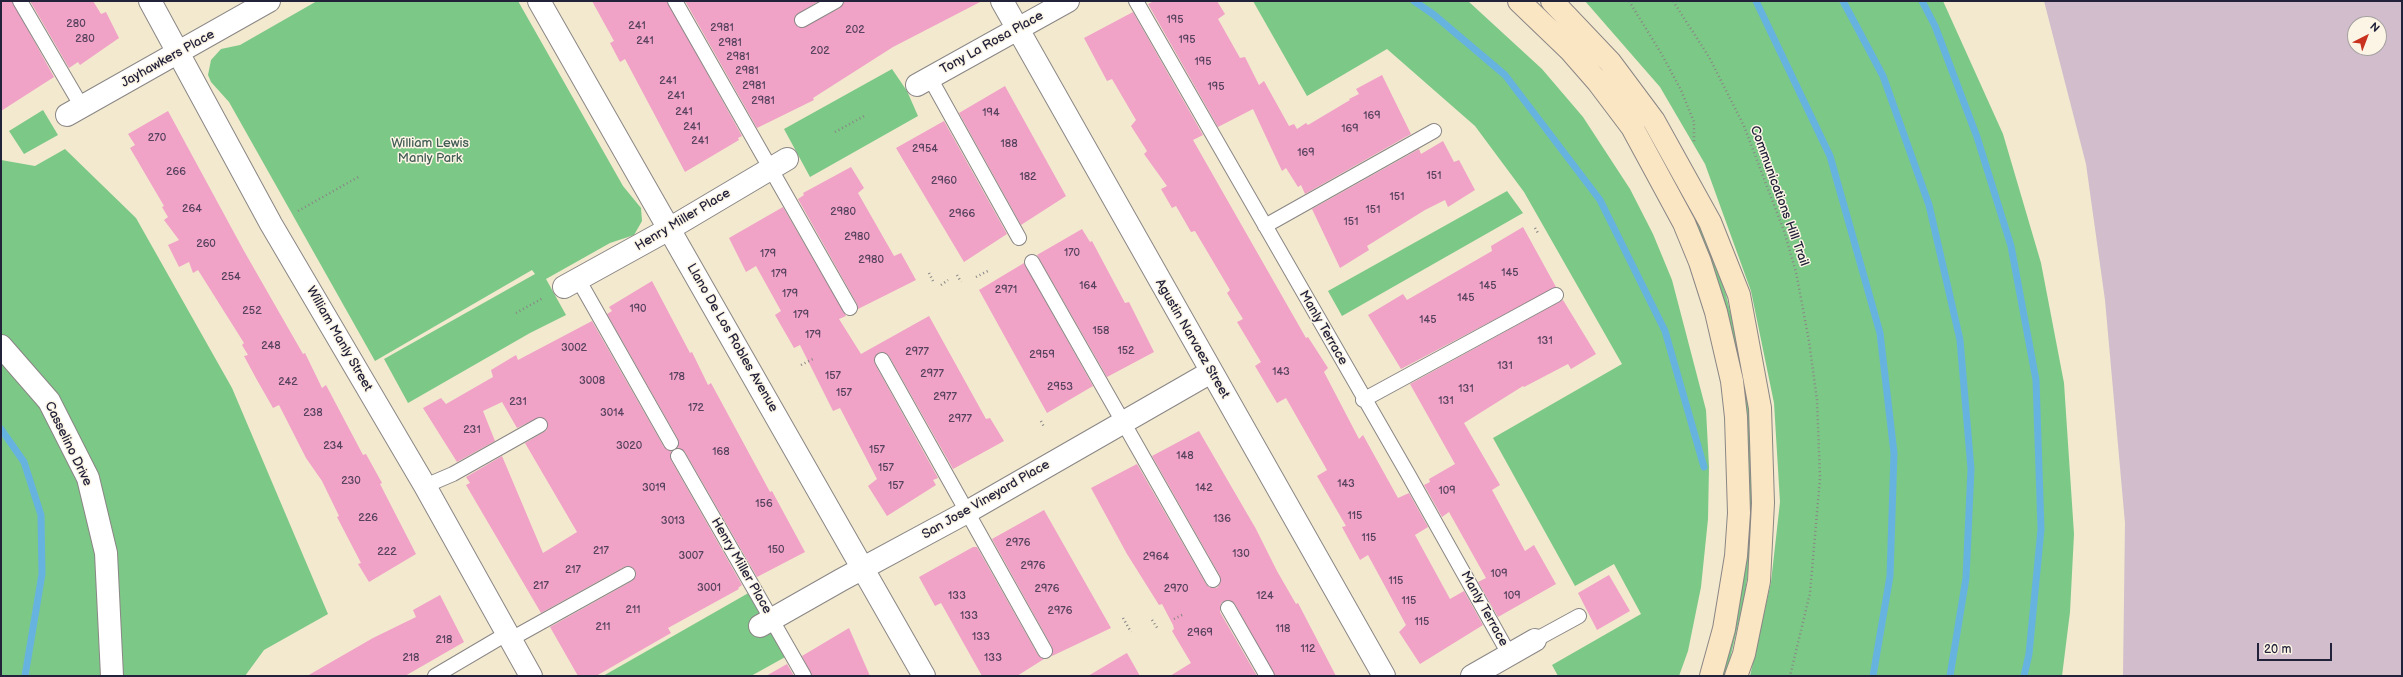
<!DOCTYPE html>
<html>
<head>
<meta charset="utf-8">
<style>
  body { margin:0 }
  #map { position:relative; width:2403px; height:677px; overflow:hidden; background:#f2e9cf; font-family:"Balsamiq Sans",sans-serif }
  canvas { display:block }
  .frame { position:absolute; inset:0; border:2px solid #22223b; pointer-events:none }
  .north { position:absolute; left:2347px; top:16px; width:40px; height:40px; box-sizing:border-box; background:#fcf5e5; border:1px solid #a5a1a1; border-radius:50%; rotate:42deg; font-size:11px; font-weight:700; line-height:16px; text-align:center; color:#22223b }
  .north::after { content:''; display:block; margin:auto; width:14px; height:18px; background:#c8321e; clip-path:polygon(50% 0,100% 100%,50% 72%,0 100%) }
  .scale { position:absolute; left:2257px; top:643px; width:75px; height:18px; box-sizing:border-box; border:2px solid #22223b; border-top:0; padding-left:5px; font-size:12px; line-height:14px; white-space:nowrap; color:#22223b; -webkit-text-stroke:3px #fcf5e5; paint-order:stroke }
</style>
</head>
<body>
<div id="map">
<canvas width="2403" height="677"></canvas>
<div class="frame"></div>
<div class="north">N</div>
<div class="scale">20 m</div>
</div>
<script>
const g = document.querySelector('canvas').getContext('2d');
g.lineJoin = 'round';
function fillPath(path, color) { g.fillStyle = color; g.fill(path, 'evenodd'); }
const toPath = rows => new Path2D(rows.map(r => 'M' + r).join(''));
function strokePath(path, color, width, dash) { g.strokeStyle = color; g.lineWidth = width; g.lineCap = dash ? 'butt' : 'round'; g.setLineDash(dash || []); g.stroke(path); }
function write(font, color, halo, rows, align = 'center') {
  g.font = font + ' "Balsamiq Sans",sans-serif'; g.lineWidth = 3; g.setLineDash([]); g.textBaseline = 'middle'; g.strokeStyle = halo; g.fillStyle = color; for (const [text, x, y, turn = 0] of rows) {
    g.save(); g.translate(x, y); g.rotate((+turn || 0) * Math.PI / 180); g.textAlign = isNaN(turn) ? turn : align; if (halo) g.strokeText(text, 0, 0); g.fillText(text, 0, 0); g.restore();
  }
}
fillPath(toPath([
  [2044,1,2402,1,2402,676,2123,676,2125,523,2105,300,2086,164],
  [2355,24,2379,24,2379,48,2355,48]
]), '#d1bdcc');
fillPath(toPath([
  [317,1,518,1,623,186,641,208,642,221,634,235,610,243,546,279,566,315,530,333,408,403,384,359,535,274,532,270,375,361,229,102,211,82,208,75,211,60,221,49,240,45],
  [1253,1,1468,1,1542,69,1583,117,1630,189,1653,234,1672,280,1706,410,1709,467,1708,519,1701,587,1688,651,1679,676,1558,676,1552,665,1641,614,1614,564,1575,586,1493,438,1622,364,1524,192,1475,126,1387,49,1307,96],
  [1585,1,1943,1,2003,134,2041,263,2064,383,2074,534,2070,612,2062,676,1750,676,1771,582,1780,502,1774,403,1751,291,1705,164,1660,87],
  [892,69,907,91,918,116,810,177,784,129],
  [43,110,58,135,24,154,9,131],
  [65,149,136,218,232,388,328,614,264,650,245,676,1,676,1,160,35,166],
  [1507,191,1523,213,1342,316,1328,291],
  [1686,194,1706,238,1726,295,1741,354,1750,409,1753,452,1752,546,1744,599,1726,676,1719,676,1748,486,1683,199],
  [759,587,796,651,751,676,603,676]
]), '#7cc887');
strokePath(toPath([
  [1414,1,1433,14,1505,75,1600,200,1665,331,1704,467],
  [1756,1,1830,156,1880,333,1894,453,1890,576,1873,676],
  [1843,1,1883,76,1929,205,1960,340,1971,469,1966,578,1950,676],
  [1922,1,1935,26,1977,137,2011,246,2036,380,2041,529,2029,654,2024,676],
  [1,429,24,462,41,515,42,574,25,676]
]), '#67b3e0', 7);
fillPath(toPath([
  [1,1,12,1,54,77,1,111],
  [30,1,93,1,101,14,106,12,119,38,80,65,78,62,69,68],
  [592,1,667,1,742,136,738,138,739,140,685,172,625,59,620,62,610,43,614,41],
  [685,1,819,1,795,16,795,24,802,28,840,8,844,1,982,1,893,47,813,98,814,100,757,128],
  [1154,1,1217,1,1225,14,1218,19,1240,58,1245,57,1259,85,1264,81,1289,126,1294,124,1297,129,1306,123,1308,125,1350,100,1349,99,1359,94,1356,89,1382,75,1411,134,1305,194,1301,185,1298,187,1286,168,1282,171,1253,109,1218,127,1148,4],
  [1133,12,1203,135,1193,140,1306,338,1308,337,1328,368,1324,372,1359,439,1363,435,1398,498,1409,493,1428,527,1415,535,1450,599,1464,591,1483,625,1420,664,1399,632,1406,625,1368,555,1360,560,1342,527,1346,526,1317,476,1327,470,1286,398,1277,403,1255,366,1261,362,1237,322,1243,319,1227,293,1230,290,1195,231,1191,232,1176,206,1172,208,1161,189,1167,186,1144,154,1147,151,1131,126,1136,120,1112,79,1107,81,1084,38],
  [1005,86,1066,196,1021,225,959,113],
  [168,111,244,251,303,354,305,353,322,388,326,385,363,455,366,454,382,483,380,484,416,554,369,582,358,564,361,563,337,517,339,516,322,481,306,458,279,405,273,408,257,380,244,356,248,355,242,345,244,343,198,270,193,273,189,262,179,267,168,245,179,240,164,220,168,217,162,207,164,206,130,148,135,145,128,134],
  [944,121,1007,234,964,262,896,148],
  [1443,141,1454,162,1459,160,1475,190,1448,207,1445,200,1425,210,1367,246,1369,250,1340,268,1312,209,1419,149,1421,154],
  [851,167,864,188,858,193,894,256,901,253,916,280,858,309,857,304,798,199,804,195,803,193],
  [783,207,846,316,839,319,861,354,929,316,986,419,990,418,1004,441,953,469,889,356,882,352,878,353,874,360,875,364,938,478,933,480,936,485,887,516,868,486,877,479,840,408,833,411,800,345,794,348,775,315,781,311,756,266,746,272,729,238],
  [1523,227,1556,287,1401,369,1368,315,1403,294,1407,300,1492,251,1491,246],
  [1082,229,1090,242,1092,241,1125,303,1129,302,1154,352,1107,377,1037,255],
  [1024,263,1093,386,1047,413,979,290],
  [652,281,690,353,692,352,708,385,711,383,770,492,772,491,805,552,757,577,685,452,678,448,678,439,607,314,612,311,609,307],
  [1563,300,1596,354,1571,369,1568,364,1524,387,1523,386,1464,423,1500,485,1492,490,1525,551,1534,545,1556,584,1498,617,1478,582,1486,578,1449,512,1442,517,1424,485,1430,482,1429,479,1455,464,1410,384],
  [592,321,664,447,671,451,671,460,742,585,738,588,739,589,668,628,671,633,596,676,578,676,550,627,632,581,636,575,635,570,629,566,624,567,541,613,466,485,470,483,466,477,502,456,543,553,577,532,525,443,547,430,547,421,540,417,517,428,502,402,483,411,495,441,457,462,423,408,441,398,446,404,493,377,491,370,516,355,518,360],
  [1199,431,1256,529,1277,571,1296,604,1298,603,1336,676,1275,676,1235,604,1228,600,1221,603,1220,612,1257,676,1170,676,1191,663,1172,631,1174,629,1173,625,1162,604,1159,605,1127,554,1091,488,1137,464,1206,584,1209,587,1217,588,1220,584,1220,576,1152,456],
  [1044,510,1111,628,1052,656,1052,647,992,539],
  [973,547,977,547,1038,655,1044,659,1017,676,982,676,941,603,935,606,919,577],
  [1609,575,1630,611,1597,630,1578,593],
  [440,595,464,642,405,676,307,676,373,638,416,617,413,610],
  [849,628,870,676,812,676,802,656],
  [1127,653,1140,676,1088,676,1125,654],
  [787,664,794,676,766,676]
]), '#f1a2c7');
const lane = toPath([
  [20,1,82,107],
  [675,1,850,308],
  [1136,1,1408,474,1509,654],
  [802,20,836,1],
  [930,78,1019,238],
  [1265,226,1434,131],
  [1032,262,1213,580],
  [578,279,671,443],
  [882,360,1045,651],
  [1363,400,1556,295],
  [678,456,804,676],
  [425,486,453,474,540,425],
  [1228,608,1267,676],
  [511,639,628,574],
  [1535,640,1579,616],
  [435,676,508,633]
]);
const street = toPath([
  [150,1,271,224,425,486,531,676],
  [539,1,924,676],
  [1002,1,1384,676],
  [917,85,1068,1],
  [67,115,269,1],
  [564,287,669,229,787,159],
  [1,346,49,401,88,478,106,553,112,676],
  [760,626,841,580,967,512,1211,372],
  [1472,676,1535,640]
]);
const secondary = toPath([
  [1519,1,1570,50,1598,82,1632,127,1684,223,1700,262,1716,312,1732,381,1736,417,1739,513,1736,556,1724,629,1711,676],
  [1552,1,1610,62,1654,121,1710,222,1739,295,1760,408,1763,503,1759,581,1744,654,1736,676]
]);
strokePath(lane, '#8a8685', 16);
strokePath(street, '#8a8685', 24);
strokePath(secondary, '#8a8685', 24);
strokePath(toPath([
  [1629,1,1661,53,1681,90,1694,122,1694,144],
  [1673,1,1709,57,1744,126,1784,231,1796,272,1809,341,1817,400,1820,478,1810,593,1790,676],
  [835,132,866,115],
  [298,211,360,176],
  [1535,228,1538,233],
  [929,273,933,281],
  [957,275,961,282],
  [976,277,988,271],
  [941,285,948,280],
  [516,313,543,298],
  [801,365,813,359],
  [1041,421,1044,427],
  [1123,618,1131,632],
  [1174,619,1184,614],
  [1152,620,1158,629]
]), '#8a8685', 2.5, [1, 3]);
strokePath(lane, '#fff', 14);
strokePath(street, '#fff', 22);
strokePath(secondary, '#fbe6c4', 22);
write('11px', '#56425e', null, [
  ["195",1175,20],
  ["280",76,24],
  ["241",637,26],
  ["2981",722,28],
  ["202",855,30],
  ["280",85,39],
  ["195",1187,40],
  ["241",645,41],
  ["2981",730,43],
  ["202",820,51],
  ["2981",738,57],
  ["195",1203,62],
  ["2981",747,71],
  ["241",668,81],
  ["2981",754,86],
  ["195",1216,87],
  ["241",676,96],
  ["2981",763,101],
  ["241",684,112],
  ["194",991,113],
  ["169",1372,116],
  ["241",692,127],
  ["169",1350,129],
  ["270",157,138],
  ["241",700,141],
  ["188",1009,144],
  ["2954",925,149],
  ["169",1306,153],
  ["266",176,172],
  ["151",1434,176],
  ["182",1028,177],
  ["2960",944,181],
  ["151",1397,197],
  ["264",192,209],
  ["151",1373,210],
  ["2980",843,212],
  ["2966",962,214],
  ["151",1351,222],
  ["2980",857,237],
  ["260",206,244],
  ["170",1072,253],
  ["179",768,254],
  ["2980",871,260],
  ["145",1510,273],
  ["179",779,274],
  ["254",231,277],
  ["164",1088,286],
  ["145",1488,286],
  ["2971",1006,290],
  ["179",790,294],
  ["145",1466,298],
  ["190",638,309],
  ["252",252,311],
  ["179",801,315],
  ["145",1428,320],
  ["158",1101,331],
  ["179",813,335],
  ["131",1545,341],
  ["248",271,346],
  ["3002",574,348],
  ["152",1126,351],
  ["2977",917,352],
  ["2959",1042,355],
  ["131",1505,366],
  ["143",1281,372],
  ["2977",932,374],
  ["157",833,376],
  ["178",677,377],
  ["3008",592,381],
  ["242",288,382],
  ["2953",1060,387],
  ["131",1466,389],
  ["157",844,393],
  ["2977",945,397],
  ["131",1446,401],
  ["231",518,402],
  ["172",696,408],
  ["238",313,413],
  ["3014",612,413],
  ["2977",960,419],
  ["231",472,430],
  ["234",333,446],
  ["3020",629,446],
  ["157",877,450],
  ["168",721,452],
  ["148",1185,456],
  ["157",886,468],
  ["230",351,481],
  ["143",1346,484],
  ["157",896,486],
  ["3019",654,488],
  ["142",1204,488],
  ["109",1447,491],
  ["156",764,504],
  ["115",1355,516],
  ["226",368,518],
  ["136",1222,519],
  ["3013",673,521],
  ["115",1369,538],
  ["2976",1018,543],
  ["150",776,550],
  ["217",601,551],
  ["222",387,552],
  ["130",1241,554],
  ["3007",691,556],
  ["2964",1156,557],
  ["2976",1033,566],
  ["217",573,570],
  ["109",1499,574],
  ["115",1396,581],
  ["217",541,586],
  ["3001",709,588],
  ["2976",1047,589],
  ["2970",1176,589],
  ["133",957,596],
  ["124",1265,596],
  ["109",1512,596],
  ["115",1409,601],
  ["211",633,610],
  ["2976",1060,611],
  ["133",969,616],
  ["115",1422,622],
  ["211",603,627],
  ["118",1283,629],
  ["2969",1200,633],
  ["133",981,637],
  ["218",444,640],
  ["112",1308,649],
  ["218",411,658],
  ["133",993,658]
]);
write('13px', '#22223b', '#fcf5e5', [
  ["Tony La Rosa Place",992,43,-29],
  ["Jayhawkers Place",168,59,-29],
  ["Communications Hill Trail",1779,196,70],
  ["Henry Miller Place",683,220,-31],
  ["Manly Terrace",1323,328,60],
  ["Llano De Los Robles Avenue",732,338,60],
  ["William Manly Street",339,339,60],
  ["Agustin Narvaez Street",1192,339,60],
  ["Casselino Drive",68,444,64],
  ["San Jose Vineyard Place",986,500,-30],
  ["Henry Miller Place",741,566,60],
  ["Manly Terrace",1484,609,61]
]);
write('13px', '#425c56', '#fcf5e5', [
  ["William Lewis",430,144],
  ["Manly Park",430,159]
]);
</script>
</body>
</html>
